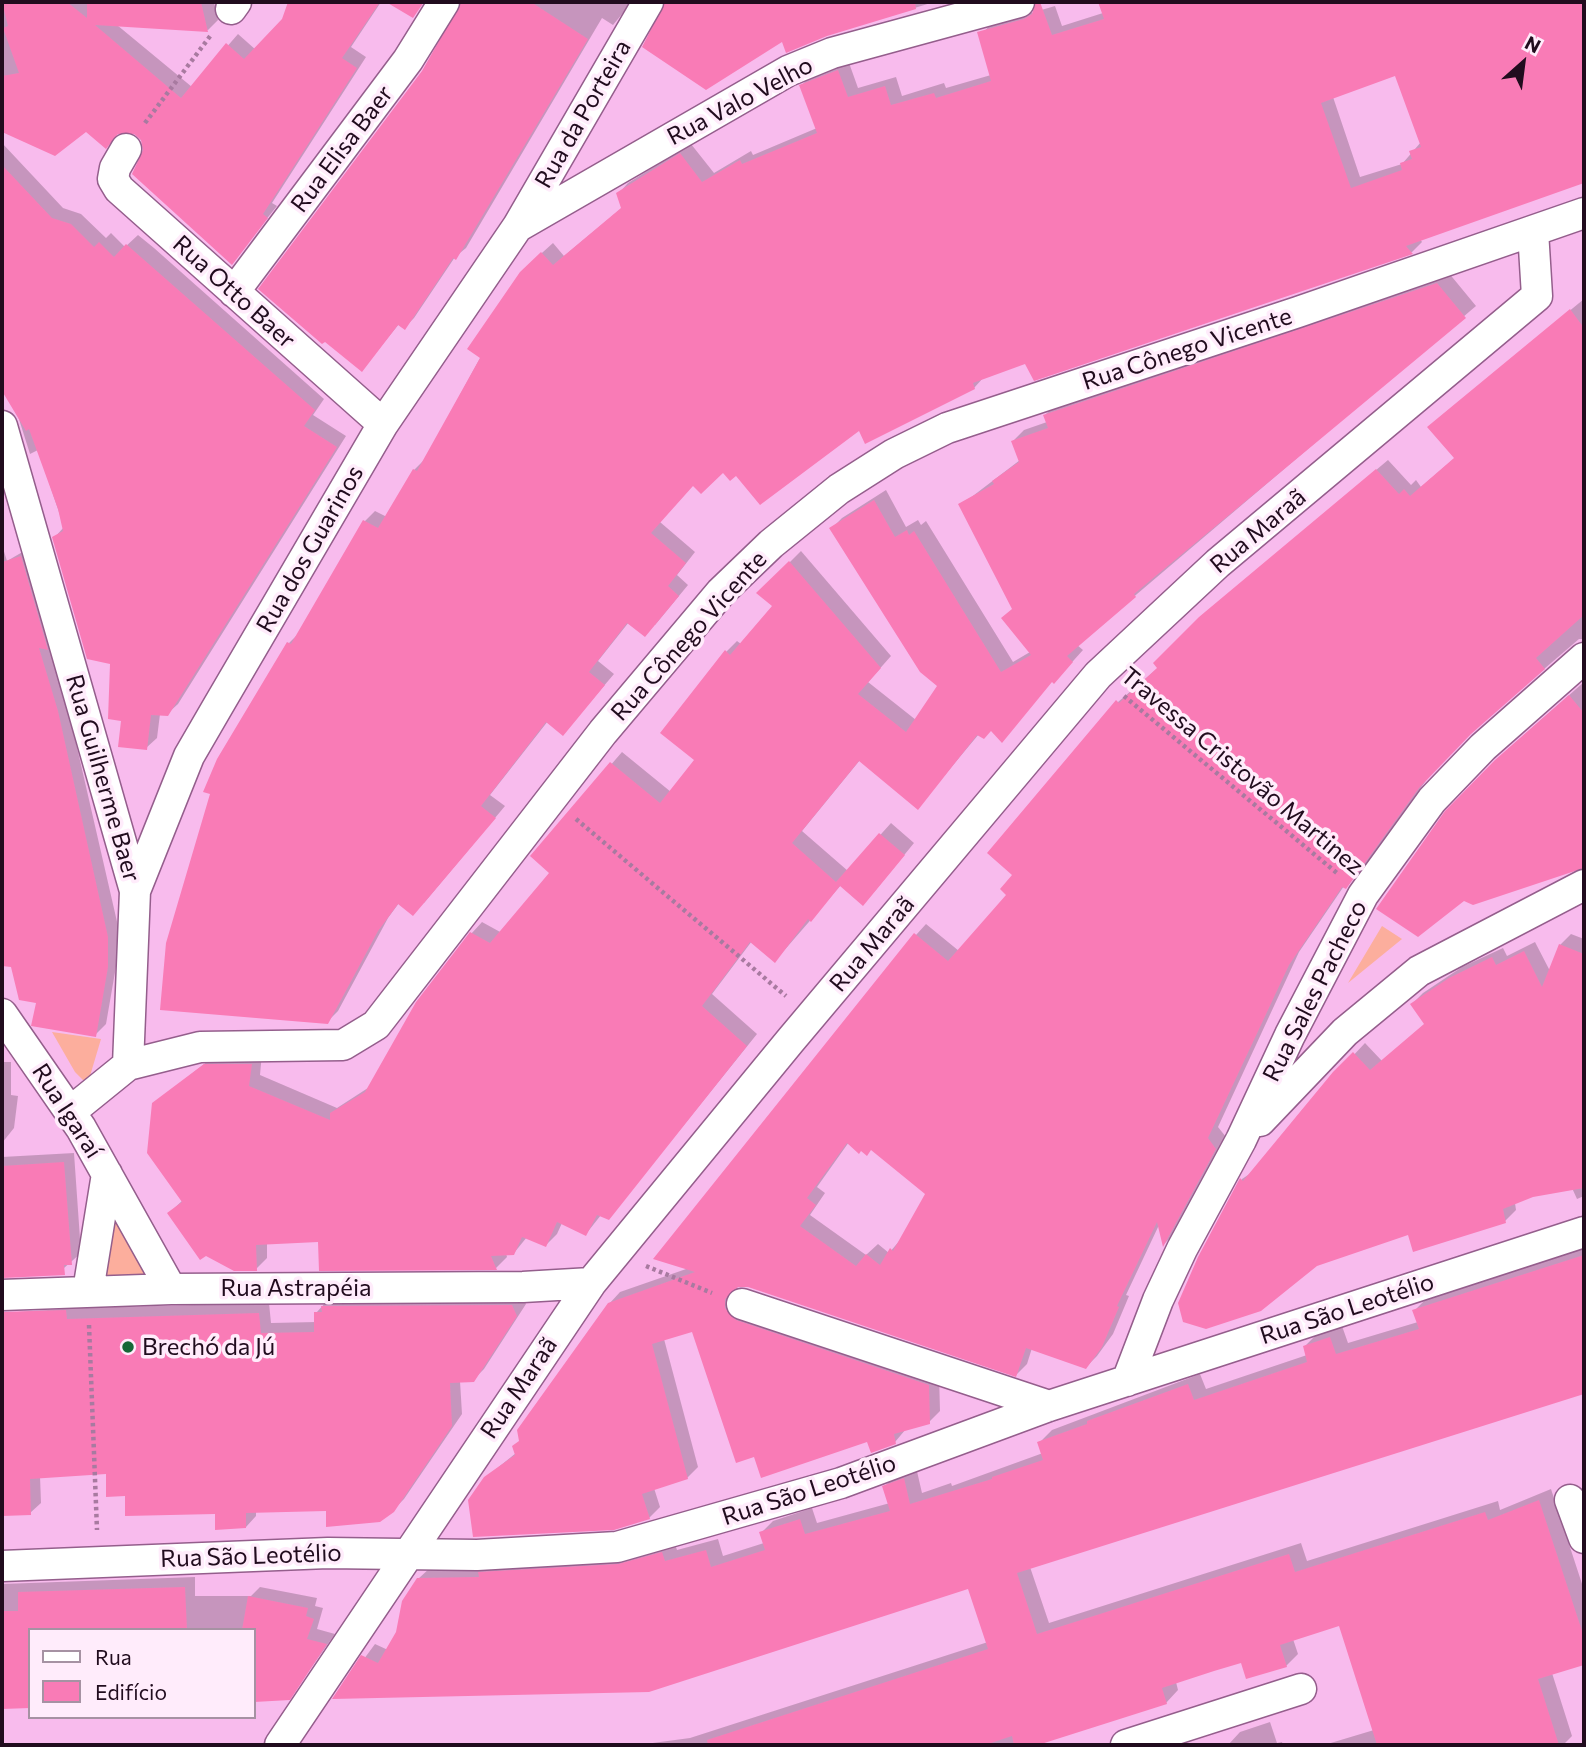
<!DOCTYPE html>
<html>
<head>
<meta charset="utf-8">
<style>
  body { margin:0 }
  #map { position:relative; width:1586px; height:1747px; overflow:hidden; background:#f8bbed; font-family:Commissioner,sans-serif }
  canvas { display:block }
  .frame { position:absolute; inset:0; border:4px solid #210c1e; pointer-events:none }
  .legend { position:absolute; left:28px; top:1628px; width:228px; height:91px; box-sizing:border-box; background:#ffecfb; border:2px solid #a692a3; margin:0; padding:9px 12px; list-style:none; font-size:21px; color:#210c1e }
  .legend li { display:flex; align-items:center; gap:14px; height:35px }
  .legend b { width:35px; border:2px solid #a692a3 }
  .north { position:absolute; left:1488px; top:28px; width:70px; height:70px; -webkit-text-stroke:5px #ffecfb; paint-order:stroke; rotate:28deg; font-size:19px; font-weight:700; line-height:28px; text-align:center; color:#210c1e }
  .north::after { content:''; display:block; margin:auto; width:24px; height:32px; background:#210c1e; clip-path:polygon(50% 0,100% 100%,50% 72%,0 100%) }
</style>
</head>
<body>
<div id="map">
<canvas width="1586" height="1747"></canvas>
<div class="frame"></div>
<ul class="legend">
<li><b style="height:9px;background:#fff"></b>Rua</li>
<li><b style="height:19px;background:#f97bb6"></b>Edifício</li>
</ul>
<div class="north">N</div>
</div>
<script>
const g = document.querySelector('canvas').getContext('2d');
g.lineJoin = 'round';
function fillPath(path, color) { g.fillStyle = color; g.fill(path, 'evenodd'); }
const toPath = rows => new Path2D(rows.map(r => 'M' + r).join(''));
function strokePath(path, color, width, dash) { g.strokeStyle = color; g.lineWidth = width; g.lineCap = dash ? 'butt' : 'round'; g.setLineDash(dash || []); g.stroke(path); }
function write(font, color, halo, rows, align = 'center') {
  g.font = font + ' Commissioner,sans-serif'; g.lineWidth = 7; g.setLineDash([]); g.textBaseline = 'middle'; g.strokeStyle = halo; g.fillStyle = color; for (const [text, x, y, turn = 0] of rows) {
    g.save(); g.translate(x, y); g.rotate((+turn || 0) * Math.PI / 180); g.textAlign = isNaN(turn) ? turn : align; if (halo) g.strokeText(text, 0, 0); g.fillText(text, 0, 0); g.restore();
  }
}
fillPath(toPath([
  [1382,926,1402,939,1348,983],
  [52,1032,101,1039,90,1076,84,1081,75,1072],
  [108,1188,165,1285,93,1286]
]), '#fcae9d');
fillPath(toPath([
  [2,2,214,2,218,20,208,30,117,25,192,87,238,34,256,50,283,20,289,2,381,2,351,47,366,57,272,203,277,206,232,262,135,132,86,130,55,154,2,130],
  [469,2,632,2,613,25,602,18,466,248,455,257,414,318,404,328,399,324,362,370,423,71],
  [667,2,934,2,827,35,644,46],
  [1100,2,1584,2,1584,182,1420,239,1422,242,1412,252,1035,379,1026,362,984,377,974,388,736,473,723,470,693,484,660,522,695,552,677,575,688,585,655,625,629,622,598,661,614,674,563,734,548,721,490,795,505,806,424,903,399,903,388,918,338,1011,327,1022,289,643,300,632,365,521,375,511,387,517,414,470,425,459,533,261,553,243,564,256,623,207,618,194,628,183,691,144,714,173,751,151,753,155,817,128,801,86,811,75,848,60,858,88,896,77,902,96,944,83,946,88,991,75,980,36,990,25,1055,6,1062,26,1103,13],
  [1396,73,1421,142,1402,164,1360,177,1333,97],
  [2,143,63,208,81,214,106,238,111,233,125,247,138,235,154,248,324,399,313,415,346,436,178,704,167,714,160,714,157,738,146,748,123,719,112,663,54,538,64,527,38,450,30,454,17,413,2,390],
  [1448,272,1476,306,1077,645,1083,650,1065,670,992,729,979,734,918,807,860,760,802,831,848,871,891,823,914,843,874,892,841,885,775,961,752,941,712,994,757,1034,609,1218,601,1215,586,1234,562,1223,557,1234,546,1245,527,1237,514,1253,506,1253,507,1257,496,1268,321,1269,319,1241,267,1243,267,1258,256,1269,169,1213,183,1200,153,1104,217,1054,262,1053,260,1075,337,1108,371,1086,471,934,482,922,502,933,551,873,532,856,622,752,671,792,696,760,726,652,737,641,741,644,774,606,759,593,801,551,891,656,868,682,916,720,940,686,831,529,842,518,886,490,906,527,918,520,921,525,926,521,1013,662,1030,652,1014,608,961,505,1020,460,1013,441,1024,430,1047,422,1045,415,1056,404],
  [1584,299,1584,639,1579,639,1473,730,1430,775,1357,876,1344,886,1299,952,1218,1127,1226,1137,1174,1234,1164,1244,1159,1225,1126,1295,1129,1296,1113,1334,1097,1356,1086,1367,1032,1348,1027,1364,1016,1375,748,1286,738,1285,735,1297,939,1374,940,1411,929,1422,906,1429,895,1442,869,1440,755,1455,693,1330,664,1339,698,1467,687,1478,654,1488,660,1507,649,1518,485,1478,516,1453,521,1439,609,1304,620,1292,689,1268,916,935,926,924,959,951,1009,894,1015,875,989,853,1118,702,1159,667,1213,607,1388,460,1411,485,1416,480,1421,487,1455,458,1440,417],
  [849,1142,872,1149,927,1194,901,1239,889,1253,878,1244,866,1255,810,1215,825,1193,817,1187],
  [2,545,7,561,31,547,118,926,118,955,106,1024,95,1035,38,1002,12,965,2,965],
  [1584,682,1584,867,1473,904,1508,749],
  [1571,934,1584,939,1584,1196,1577,1199,1572,1188,1532,1196,1515,1203,1516,1210,1505,1221,1199,1258,1242,1179,1254,1171,1303,1109,1365,1043,1382,1061,1426,1023,1412,1004,1423,993,1462,967,1503,948,1507,956,1535,942,1550,971,1560,945],
  [2,1062,11,1062,11,1095,18,1096,14,1128,2,1143],
  [74,1153,81,1253,64,1268,2,1270,2,1157],
  [1584,1248,1584,1391,1030,1567,1049,1623,1301,1543,1307,1561,1498,1501,1500,1510,1551,1489,1584,1590,1584,1663,1552,1673,1572,1736,1563,1745,1324,1745,1374,1730,1340,1624,1293,1639,1298,1654,1286,1666,1242,1661,1176,1682,1178,1690,1166,1703,1032,1745,498,1745,645,1744,690,1738,988,1642,969,1587,336,1697,375,1644,388,1650,398,1633,418,1579,431,1567,674,1541,677,1550,718,1539,723,1556,764,1543,761,1533,773,1521,812,1508,817,1523,890,1503,884,1487,896,1475,916,1467,922,1493,951,1483,952,1486,1043,1453,1039,1443,1052,1430,1200,1374,1206,1389,1307,1355,1305,1346,1317,1334,1342,1326,1348,1343,1418,1322,1414,1311,1426,1299],
  [522,1295,526,1304,484,1369,473,1380,460,1381,462,1414,404,1499,393,1510,256,1511,256,1516,246,1527,216,1513,127,1494,107,1472,40,1476,41,1503,30,1513,2,1514,2,1313,78,1308,269,1303,271,1323,316,1322,316,1313,326,1302],
  [195,1577,195,1596,251,1596,260,1587,317,1598,315,1606,323,1608,317,1629,335,1634,292,1694,254,1700,254,1630,30,1630,30,1707,2,1708,2,1584],
  [1270,1722,1277,1743,1282,1742,1283,1745,1228,1745,1240,1732]
]), '#0003');
fillPath(toPath([
  [2,2,67,2,87,18,87,2,201,2,208,32,95,25,181,98,226,43,244,59,282,19,288,2,380,2,342,58,357,68,263,214,268,218,232,265,132,174,143,150,141,140,134,134,118,134,106,149,86,132,55,156,2,132,2,76,19,73,3,28,8,26],
  [386,2,424,2,413,18],
  [461,2,531,2,588,39,456,260,453,258,405,330,398,325,362,372,325,342,322,344,258,289,422,71],
  [665,2,915,2,916,9,827,36,786,53,782,42,706,90,642,47],
  [1036,2,1040,2,1052,35,1104,19,1098,2,1584,2,1584,183,1406,246,1413,254,1034,381,1025,364,973,383,975,389,865,444,859,431,760,505,736,476,730,481,723,473,701,494,693,486,651,533,686,563,668,586,679,596,645,637,627,623,589,672,605,685,563,736,546,722,481,806,496,818,413,916,398,904,378,931,328,1024,160,1010,166,943,210,794,203,792,217,759,287,642,291,644,363,520,378,528,413,469,417,471,480,358,467,349,520,272,541,252,553,265,621,208,616,193,680,153,702,182,740,160,742,164,817,133,799,85,838,70,848,97,885,86,891,105,934,93,936,98,991,81,977,32,1024,19,1032,14],
  [1395,76,1421,147,1409,151,1412,159,1400,163,1402,170,1351,188,1321,103],
  [2,165,52,218,71,224,94,247,99,242,114,257,126,244,315,410,304,426,337,447,168,716,151,715,147,750,118,747,121,721,108,719,110,664,87,659,52,537,63,531,58,509,29,429,26,431,2,391],
  [1437,283,1466,318,1134,594,1136,597,1067,656,1073,662,1054,684,1052,682,1002,743,991,731,984,739,977,735,918,810,859,761,792,843,836,882,879,833,905,855,863,906,840,886,811,922,808,919,775,963,750,942,702,1006,747,1046,609,1220,597,1215,586,1236,557,1222,546,1247,522,1237,514,1255,491,1256,497,1270,319,1271,318,1242,256,1245,257,1271,234,1271,206,1256,200,1260,167,1213,182,1202,147,1153,152,1103,204,1064,252,1064,249,1086,330,1120,330,1113,365,1092,416,1002,470,932,490,943,549,873,530,856,610,762,660,803,694,760,660,733,725,650,730,655,772,606,756,593,789,561,881,668,858,694,906,732,937,686,920,672,829,528,874,500,895,537,907,530,909,535,914,531,1001,672,1031,655,1001,618,1012,609,958,504,994,484,992,481,1019,462,1011,441,1048,428,1043,415],
  [1570,309,1584,328,1584,615,1536,658,1545,669,1471,734,1419,788,1346,889,1342,887,1289,965,1208,1138,1216,1149,1163,1247,1157,1222,1117,1306,1119,1307,1102,1347,1086,1369,1026,1348,1016,1377,748,1287,738,1287,725,1299,725,1308,736,1320,929,1385,930,1424,894,1434,896,1444,871,1453,867,1442,761,1478,754,1457,736,1463,692,1332,652,1344,688,1479,642,1494,650,1519,614,1530,473,1537,468,1500,484,1477,515,1455,512,1446,519,1441,517,1430,608,1303,695,1272,653,1259,914,933,948,961,1006,895,1000,889,1012,875,987,853,1116,700,1119,703,1157,668,1153,663,1199,617,1376,469,1399,494,1404,489,1410,496,1454,458,1427,427],
  [847,1143,859,1154,861,1151,867,1156,871,1150,925,1194,893,1251,890,1248,880,1265,866,1254,856,1266,800,1226,816,1205,807,1198],
  [21,556,48,650,39,648,58,711,108,937,108,967,96,1037,31,1026,36,1003,19,1000,11,967,2,966,2,562],
  [1569,695,1584,713,1584,868,1473,905,1464,901,1418,937,1376,909,1445,811,1495,760],
  [1559,944,1584,954,1584,1188,1533,1197,1503,1209,1506,1223,1413,1252,1408,1235,1317,1266,1261,1311,1206,1329,1183,1322,1178,1303,1198,1257,1240,1178,1243,1181,1333,1072,1353,1052,1370,1070,1424,1024,1410,1004,1449,978,1492,957,1496,965,1524,951,1542,987],
  [64,1162,72,1265,64,1265,65,1275,2,1278,2,1166],
  [1584,1255,1584,1394,1017,1573,1037,1634,1289,1554,1295,1572,1485,1512,1488,1520,1539,1500,1584,1637,1584,1665,1538,1679,1559,1745,1377,1745,1339,1626,1280,1645,1287,1667,1246,1679,1241,1663,1214,1671,1162,1688,1167,1704,1038,1745,1014,1745,1012,1736,985,1745,708,1745,707,1740,988,1649,968,1589,649,1692,332,1699,361,1655,378,1663,396,1632,402,1601,417,1578,479,1577,478,1572,618,1564,662,1552,665,1561,706,1550,711,1567,765,1550,759,1532,800,1519,805,1534,890,1511,882,1486,904,1478,910,1504,992,1479,992,1477,1043,1460,1037,1442,1087,1424,1087,1421,1188,1384,1194,1400,1307,1362,1303,1346,1330,1337,1336,1354,1419,1329,1412,1310],
  [512,1305,517,1316,474,1382,450,1383,452,1426,394,1512,380,1522,326,1527,326,1511,246,1513,246,1528,215,1530,215,1514,125,1516,125,1496,106,1497,106,1474,30,1479,31,1515,2,1516,2,1312,66,1310,67,1319,259,1313,261,1333,314,1332,314,1312,322,1312,321,1306],
  [185,1587,187,1630,30,1630,30,1708,2,1709,2,1611,18,1611,18,1592],
  [248,1596,308,1608,306,1616,314,1619,307,1639,327,1644,290,1700,254,1702,254,1630,242,1630]
]), '#f97bb6');
const street = toPath([
  [231,9,236,2],
  [126,149,115,168,113,179,119,189,383,424],
  [519,226,788,71,832,53,1019,2],
  [234,292,408,60,444,2],
  [2,426,135,891,128,1065,70,1112],
  [135,891,189,756,218,706,383,424,518,226,648,2],
  [2,1014,81,1128,171,1289],
  [128,1065,200,1047,343,1045,376,1025,603,732,721,592,771,544,839,489,894,454,947,428,1298,312,1584,213],
  [1260,1121,1345,1032,1419,971,1584,885],
  [88,1291,107,1174],
  [2,1295,171,1289,523,1287,591,1283],
  [742,1304,1049,1406],
  [1127,1381,1158,1300,1182,1249,1241,1140,1290,1035,1363,895,1432,800,1483,747,1584,658],
  [1570,1500,1584,1538],
  [2,1566,328,1553,477,1555,617,1547,841,1483,1049,1406,1584,1232],
  [280,1745,591,1283,790,1041,1098,675,1218,563,1537,296,1533,231],
  [1126,1745,1301,1689]
]);
strokePath(street, '#945e8c', 33);
strokePath(toPath([
  [145,123,211,35],
  [1124,696,1338,874],
  [576,819,786,996],
  [646,1266,712,1293],
  [89,1325,97,1530]
]), '#a87aa0', 4.5, [3.5, 3.5]);
strokePath(street, '#fff', 30);
for (const [x, y, r, color] of [
  [128,1347,7,"#166737"]
]) { const dot = new Path2D(); dot.arc(x, y, r, 0, 2 * Math.PI); g.fillStyle = color; g.fill(dot); strokePath(dot, '#ffecfb', 2.5); }
write('24px', '#210c1e', '#ffecfb', [
  ["Rua Valo Velho",740,101,-28],
  ["Rua da Porteira",583,114,-60],
  ["Rua Elisa Baer",342,149,-53],
  ["Rua Otto Baer",234,292,42],
  ["Rua Cônego Vicente",1187,349,-18],
  ["Rua Maraã",1258,531,-40],
  ["Rua dos Guarinos",310,549,-60],
  ["Rua Cônego Vicente",689,636,-48],
  ["Travessa Cristovão Martinez",1242,771,40],
  ["Rua Guilherme Baer",103,778,74],
  ["Rua Maraã",872,944,-50],
  ["Rua Sales Pacheco",1315,991,-63],
  ["Rua Igaraí",67,1111,57],
  ["Rua Astrapéia",296,1288],
  ["Rua São Leotélio",1347,1309,-18],
  ["Rua Maraã",519,1388,-56],
  ["Rua São Leotélio",809,1490,-18],
  ["Rua São Leotélio",251,1556,-2]
]);
write('24px', '#210c1e', '#ffecfb', [
  ["Brechó da Jú",142,1347]
], 'left');
</script>
</body>
</html>
